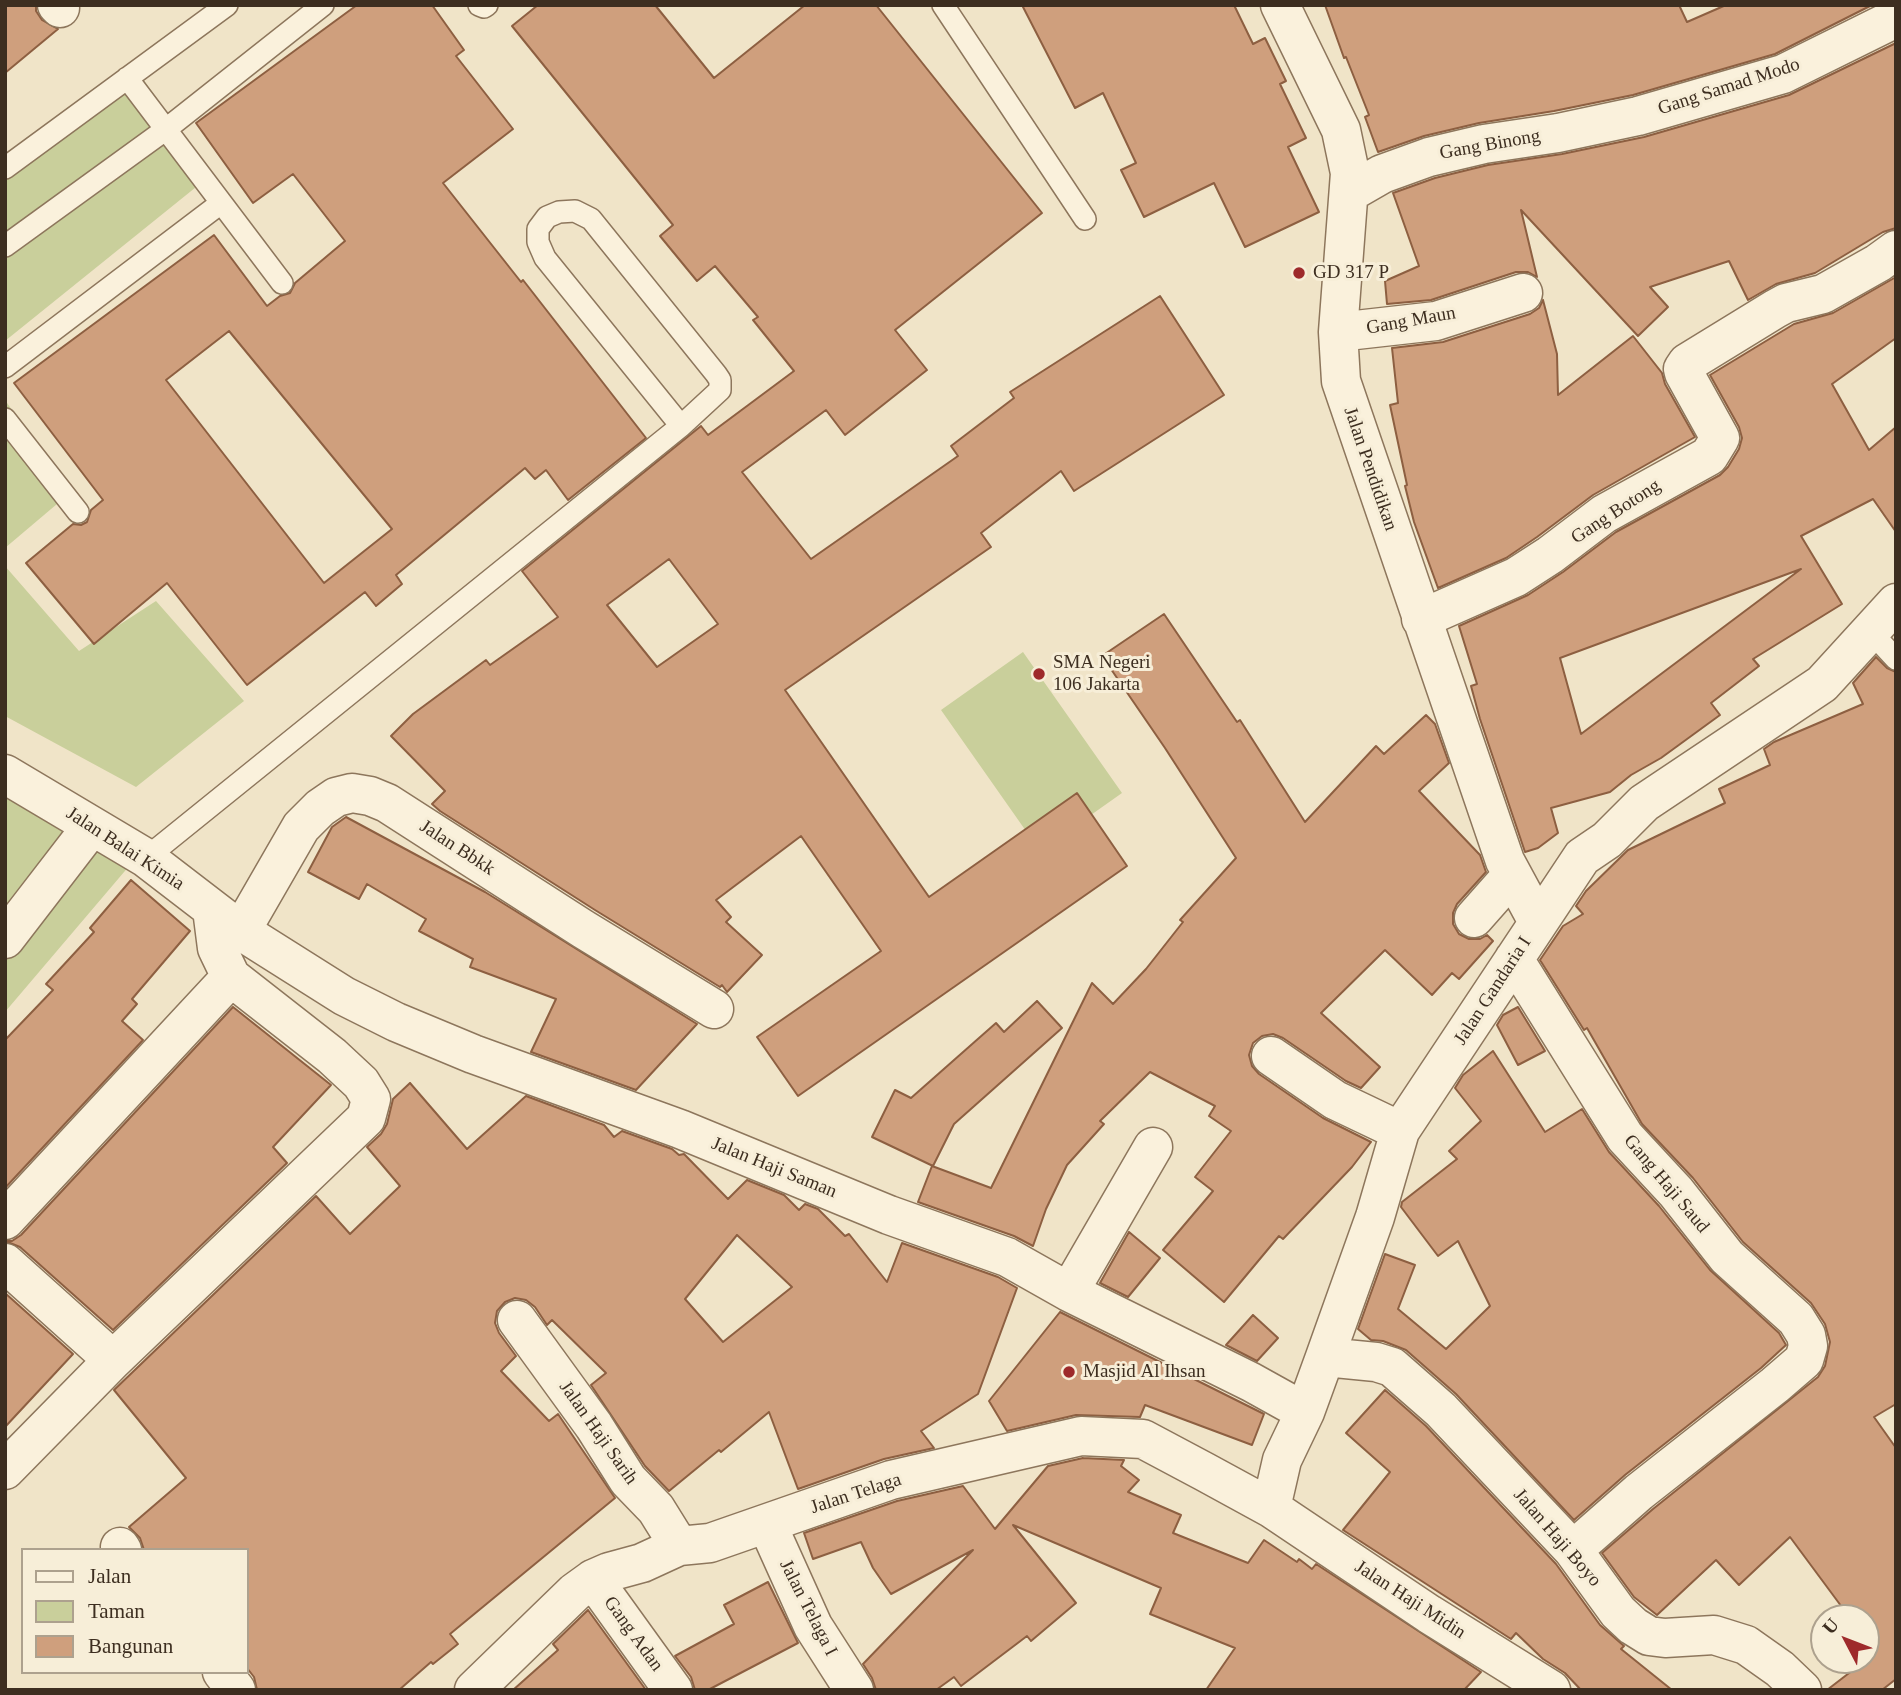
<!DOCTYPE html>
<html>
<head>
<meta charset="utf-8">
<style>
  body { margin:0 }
  #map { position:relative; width:1901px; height:1695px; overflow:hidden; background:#f0e4c8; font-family:"Times New Roman",serif }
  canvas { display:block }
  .frame { position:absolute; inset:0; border:7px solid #3d2e20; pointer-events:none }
  .legend { position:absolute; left:21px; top:1548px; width:228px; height:126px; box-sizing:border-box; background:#f7eed8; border:2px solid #ada18e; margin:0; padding:9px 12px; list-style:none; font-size:21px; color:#3d2e20 }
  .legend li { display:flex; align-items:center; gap:14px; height:35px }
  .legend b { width:35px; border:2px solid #ada18e }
  .north { position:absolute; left:1810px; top:1604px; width:70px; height:70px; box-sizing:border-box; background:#f7eed8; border:2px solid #ada18e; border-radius:50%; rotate:312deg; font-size:19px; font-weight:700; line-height:28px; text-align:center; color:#3d2e20 }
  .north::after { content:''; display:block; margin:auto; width:24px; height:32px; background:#9e2a2b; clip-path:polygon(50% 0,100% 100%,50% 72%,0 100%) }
</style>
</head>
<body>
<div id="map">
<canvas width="1901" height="1695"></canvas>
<div class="frame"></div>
<ul class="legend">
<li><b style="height:9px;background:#faf1dc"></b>Jalan</li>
<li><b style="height:19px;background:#c9cf9b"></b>Taman</li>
<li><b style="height:19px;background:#cf9f7d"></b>Bangunan</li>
</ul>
<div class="north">U</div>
</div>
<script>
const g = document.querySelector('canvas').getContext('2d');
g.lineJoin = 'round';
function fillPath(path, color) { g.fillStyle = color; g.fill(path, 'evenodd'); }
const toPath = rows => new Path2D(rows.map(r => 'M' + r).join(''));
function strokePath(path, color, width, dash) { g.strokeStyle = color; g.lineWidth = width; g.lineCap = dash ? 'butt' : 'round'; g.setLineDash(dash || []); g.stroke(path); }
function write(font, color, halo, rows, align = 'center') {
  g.font = font + ' "Times New Roman",serif'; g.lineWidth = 6; g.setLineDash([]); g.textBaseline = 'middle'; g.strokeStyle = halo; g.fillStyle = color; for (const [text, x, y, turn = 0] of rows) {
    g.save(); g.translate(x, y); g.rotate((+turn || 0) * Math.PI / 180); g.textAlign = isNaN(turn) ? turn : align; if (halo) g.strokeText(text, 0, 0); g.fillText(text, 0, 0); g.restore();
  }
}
fillPath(toPath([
  [143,79,211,175,5,341,5,172],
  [5,400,70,493,5,548],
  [5,566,79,651,156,601,244,701,136,787,5,716],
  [1023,652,1122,793,1040,851,941,710],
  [5,790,130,865,5,1012]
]), '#c9cf9b');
const building = toPath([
  [5,5,36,5,36,11,42,20,58,29,5,73,5,5],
  [357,5,432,5,464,50,456,56,513,129,443,183,521,282,523,280,646,438,568,500,546,470,535,479,525,468,396,575,402,584,376,606,365,592,247,685,167,583,94,644,26,563,73,524,81,525,87,522,91,510,103,500,14,383,214,235,267,306,280,296,290,293,295,283,345,241,293,174,253,203,196,123,357,5],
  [229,331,392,529,324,583,166,380,229,331],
  [538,5,655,5,714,78,805,5,876,5,1042,213,895,330,927,370,845,435,826,410,742,472,811,559,958,456,951,446,1014,398,1010,392,1160,296,1224,395,1074,491,1061,471,981,533,991,547,785,690,929,897,1077,793,1127,866,798,1096,757,1037,881,951,801,836,716,900,731,917,726,922,762,955,727,992,722,985,720,987,595,910,440,811,432,804,445,791,391,736,413,714,486,660,490,665,558,617,522,571,701,426,708,435,794,371,753,320,758,317,715,266,697,281,660,236,673,225,512,26,538,5],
  [669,559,718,624,657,667,607,605,669,559],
  [1022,5,1234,5,1253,44,1265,38,1286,81,1280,84,1306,138,1288,147,1319,212,1245,247,1214,183,1144,217,1121,170,1136,163,1103,93,1075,108,1022,5],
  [1325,5,1679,5,1687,22,1726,5,1872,5,1775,54,1633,95,1554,111,1479,123,1424,136,1378,152,1365,117,1369,115,1346,57,1344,58,1325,5],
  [1896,43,1896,228,1883,232,1815,273,1776,284,1748,300,1729,261,1650,287,1668,307,1638,336,1521,210,1537,277,1528,272,1516,272,1431,300,1387,304,1385,281,1419,266,1393,193,1435,178,1488,165,1562,154,1644,137,1789,95,1896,43],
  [1896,277,1896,338,1832,384,1869,450,1896,427,1896,532,1873,499,1801,536,1842,604,1753,659,1759,666,1711,703,1720,715,1661,758,1631,775,1610,792,1551,808,1558,833,1538,848,1525,852,1480,719,1471,686,1477,684,1459,626,1528,595,1563,572,1616,532,1720,475,1728,467,1739,449,1742,438,1739,427,1710,375,1794,324,1833,313,1896,277],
  [1801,569,1581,734,1560,658,1801,569],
  [1543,300,1557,354,1558,395,1633,336,1662,373,1665,384,1695,437,1593,495,1537,537,1506,558,1438,588,1414,522,1405,486,1407,485,1390,405,1398,403,1392,348,1443,342,1530,314,1539,308,1543,300],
  [1164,614,1237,722,1240,720,1305,822,1376,746,1384,754,1426,715,1435,724,1449,763,1419,791,1480,855,1486,872,1457,904,1453,913,1453,924,1459,934,1469,939,1480,939,1487,935,1493,941,1459,979,1452,973,1432,995,1385,950,1321,1013,1380,1067,1361,1088,1346,1081,1283,1038,1273,1034,1262,1036,1253,1043,1249,1055,1252,1066,1259,1074,1323,1118,1371,1142,1352,1167,1283,1239,1279,1236,1224,1302,1163,1250,1213,1191,1195,1177,1231,1131,1209,1116,1215,1106,1150,1072,1100,1121,1104,1124,1067,1165,1046,1209,1033,1246,1014,1236,918,1202,932,1166,991,1188,1092,983,1113,1004,1146,969,1183,922,1180,920,1236,858,1165,748,1102,656,1164,614],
  [1876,657,1887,668,1896,672,1896,1404,1874,1417,1896,1448,1896,1679,1882,1690,1827,1690,1866,1660,1875,1651,1866,1639,1866,1618,1850,1618,1790,1537,1739,1585,1716,1560,1657,1615,1634,1597,1602,1553,1653,1509,1818,1377,1825,1366,1830,1342,1825,1324,1811,1303,1743,1242,1693,1178,1642,1124,1587,1028,1584,1030,1540,960,1563,926,1583,914,1576,906,1586,891,1628,850,1725,803,1719,789,1770,765,1764,749,1774,742,1863,704,1853,683,1876,657],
  [346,817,485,892,697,1024,636,1090,531,1052,556,999,470,967,473,959,419,931,426,919,367,884,359,899,308,872,332,827,346,817],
  [131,880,190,931,132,999,137,1004,122,1021,143,1040,5,1188,5,1040,53,990,46,984,94,932,90,928,131,880],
  [1037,1001,1062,1028,954,1124,933,1166,872,1137,895,1090,911,1098,996,1023,1004,1032,1037,1001],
  [233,1007,331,1085,273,1147,287,1163,113,1330,20,1247,5,1241,12,1241,21,1235,233,1007],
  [1518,1007,1545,1051,1518,1065,1497,1025,1503,1015,1518,1007],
  [1493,1051,1545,1132,1582,1109,1609,1152,1659,1206,1710,1270,1779,1333,1786,1345,1761,1368,1625,1475,1574,1520,1456,1394,1406,1350,1383,1341,1371,1340,1358,1329,1385,1254,1415,1265,1398,1309,1446,1349,1490,1306,1458,1241,1438,1256,1401,1207,1402,1202,1457,1159,1449,1151,1481,1121,1455,1088,1463,1075,1493,1051],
  [410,1083,467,1149,526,1096,604,1125,614,1137,622,1131,672,1149,679,1155,684,1154,728,1199,747,1180,784,1195,799,1210,805,1204,818,1209,845,1236,849,1234,887,1282,902,1243,998,1277,1017,1288,978,1394,921,1431,934,1448,884,1459,798,1489,769,1412,721,1452,719,1450,669,1491,645,1466,591,1385,606,1373,552,1320,547,1325,535,1307,526,1300,515,1298,505,1302,497,1311,495,1323,499,1333,516,1356,501,1371,549,1421,558,1414,615,1498,450,1634,458,1644,433,1664,431,1662,399,1690,257,1690,254,1677,247,1668,247,1550,144,1550,140,1538,129,1527,186,1478,114,1390,316,1196,350,1234,400,1186,367,1147,381,1134,387,1124,393,1099,410,1083],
  [737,1235,792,1287,723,1342,685,1299,737,1235],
  [1129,1232,1160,1258,1128,1297,1100,1283,1129,1232],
  [5,1293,73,1354,5,1427,5,1293],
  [1060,1312,1264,1414,1252,1445,1145,1405,1140,1417,1076,1415,1007,1431,989,1401,1060,1312],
  [1253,1315,1278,1338,1257,1361,1226,1345,1253,1315],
  [1385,1390,1426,1426,1556,1564,1600,1625,1624,1646,1621,1649,1672,1690,1581,1690,1565,1673,1543,1659,1516,1633,1511,1639,1343,1530,1390,1472,1346,1433,1385,1390],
  [1083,1458,1124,1460,1121,1466,1139,1480,1128,1492,1181,1515,1173,1533,1248,1563,1264,1540,1297,1562,1299,1559,1312,1569,1316,1564,1481,1672,1464,1690,1206,1690,1235,1648,1150,1614,1161,1588,1013,1525,1076,1603,1031,1641,1027,1636,961,1686,954,1677,936,1690,876,1690,872,1678,863,1664,973,1550,891,1594,873,1568,861,1542,813,1559,804,1533,897,1501,963,1486,995,1529,1048,1466,1083,1458],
  [768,1582,798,1643,708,1690,695,1690,691,1677,675,1656,734,1624,724,1605,768,1582],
  [588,1610,646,1690,513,1690,558,1650,553,1644,588,1610]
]);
fillPath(building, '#cf9f7d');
strokePath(building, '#8d5f41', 2);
const lane = toPath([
  [479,5,484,7,487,5],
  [943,5,1085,219],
  [127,78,282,283],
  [5,168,227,5],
  [5,246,165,130,323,5],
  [5,367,221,203],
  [5,419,78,512],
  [1871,632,1896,659],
  [146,858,681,426,720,390,720,380,716,374,591,219,575,211,559,212,547,217,538,229,538,242,545,258,681,426]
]);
const street = toPath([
  [57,5,60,8],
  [1280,5,1341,130,1350,173,1338,332,1341,381,1505,861,1538,922],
  [1349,193,1382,174,1429,157,1484,144,1558,133,1638,116,1783,74,1896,18],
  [1338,332,1436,321,1523,293],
  [1421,619,1516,577,1550,555,1604,514,1709,456,1720,438,1684,373,1683,369,1687,363,1775,309,1786,303,1823,294,1878,263,1896,250],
  [5,774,146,858,241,931,344,996,396,1022,473,1054,680,1129,889,1215,1007,1257,1069,1292,1251,1382,1305,1412],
  [1474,918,1512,875],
  [241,931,301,827,320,808,336,797,352,793,370,796,387,803,583,929,714,1009],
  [5,939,92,826],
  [1514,959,1625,1137,1676,1192,1727,1257,1796,1319,1806,1335,1808,1346,1804,1360,1775,1385,1639,1492,1573,1550],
  [1271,1056,1335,1100,1400,1131],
  [5,1220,231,977],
  [5,1263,113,1360],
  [1069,1292,1153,1147],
  [517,1320,594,1426,628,1480,656,1509,679,1546],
  [1325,1357,1376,1362,1392,1367,1441,1410,1573,1550,1618,1612,1633,1626,1649,1636,1665,1638,1714,1635,1746,1645,1780,1669,1802,1690],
  [5,1470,113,1360,366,1118,371,1099,361,1083,332,1056,231,977,217,948,212,909],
  [1271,1508,1282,1460,1305,1412,1325,1357,1375,1217,1400,1131,1582,857,1607,840,1644,803,1822,684,1896,603],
  [767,1524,813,1626,854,1690],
  [120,1547,122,1550],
  [593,1579,673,1690],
  [222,1672,236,1690],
  [474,1690,575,1592,593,1579,609,1572,642,1563,679,1546,710,1543,891,1480,1081,1436,1143,1439,1205,1472,1271,1508,1429,1614,1551,1690]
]);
strokePath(lane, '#8d765c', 24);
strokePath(street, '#8d765c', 41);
strokePath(lane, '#faf1dc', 21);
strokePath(street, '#faf1dc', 38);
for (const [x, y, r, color] of [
  [1299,273,7,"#9e2a2b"],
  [1039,674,7,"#9e2a2b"],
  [1069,1372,7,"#9e2a2b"]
]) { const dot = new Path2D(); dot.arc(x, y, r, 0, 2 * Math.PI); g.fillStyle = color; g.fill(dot); strokePath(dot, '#f7eed8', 2.5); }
write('19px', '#3d2e20', '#f7eed8', [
  ["Gang Samad Modo",1729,87,-18],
  ["Gang Binong",1490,145,-10],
  ["Gang Maun",1411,321,-10],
  ["Jalan Pendidikan",1370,469,71],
  ["Gang Botong",1616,512,-33],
  ["Jalan Bbkk",457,848,33],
  ["Jalan Balai Kimia",125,849,33],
  ["Jalan Gandaria I",1493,991,-57],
  ["Jalan Haji Saman",774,1168,22],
  ["Gang Haji Saud",1666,1184,50],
  ["Jalan Haji Sarih",598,1433,55],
  ["Jalan Telaga",856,1494,-18],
  ["Jalan Haji Boyo",1557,1538,49],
  ["Jalan Haji Midin",1410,1600,33],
  ["Jalan Telaga I",808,1608,63],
  ["Gang Adan",633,1634,54]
]);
write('19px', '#3d2e20', '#f7eed8', [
  ["GD 317 P",1313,273],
  ["SMA Negeri",1053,663],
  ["106 Jakarta",1053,685],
  ["Masjid Al Ihsan",1083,1372]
], 'left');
</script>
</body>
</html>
